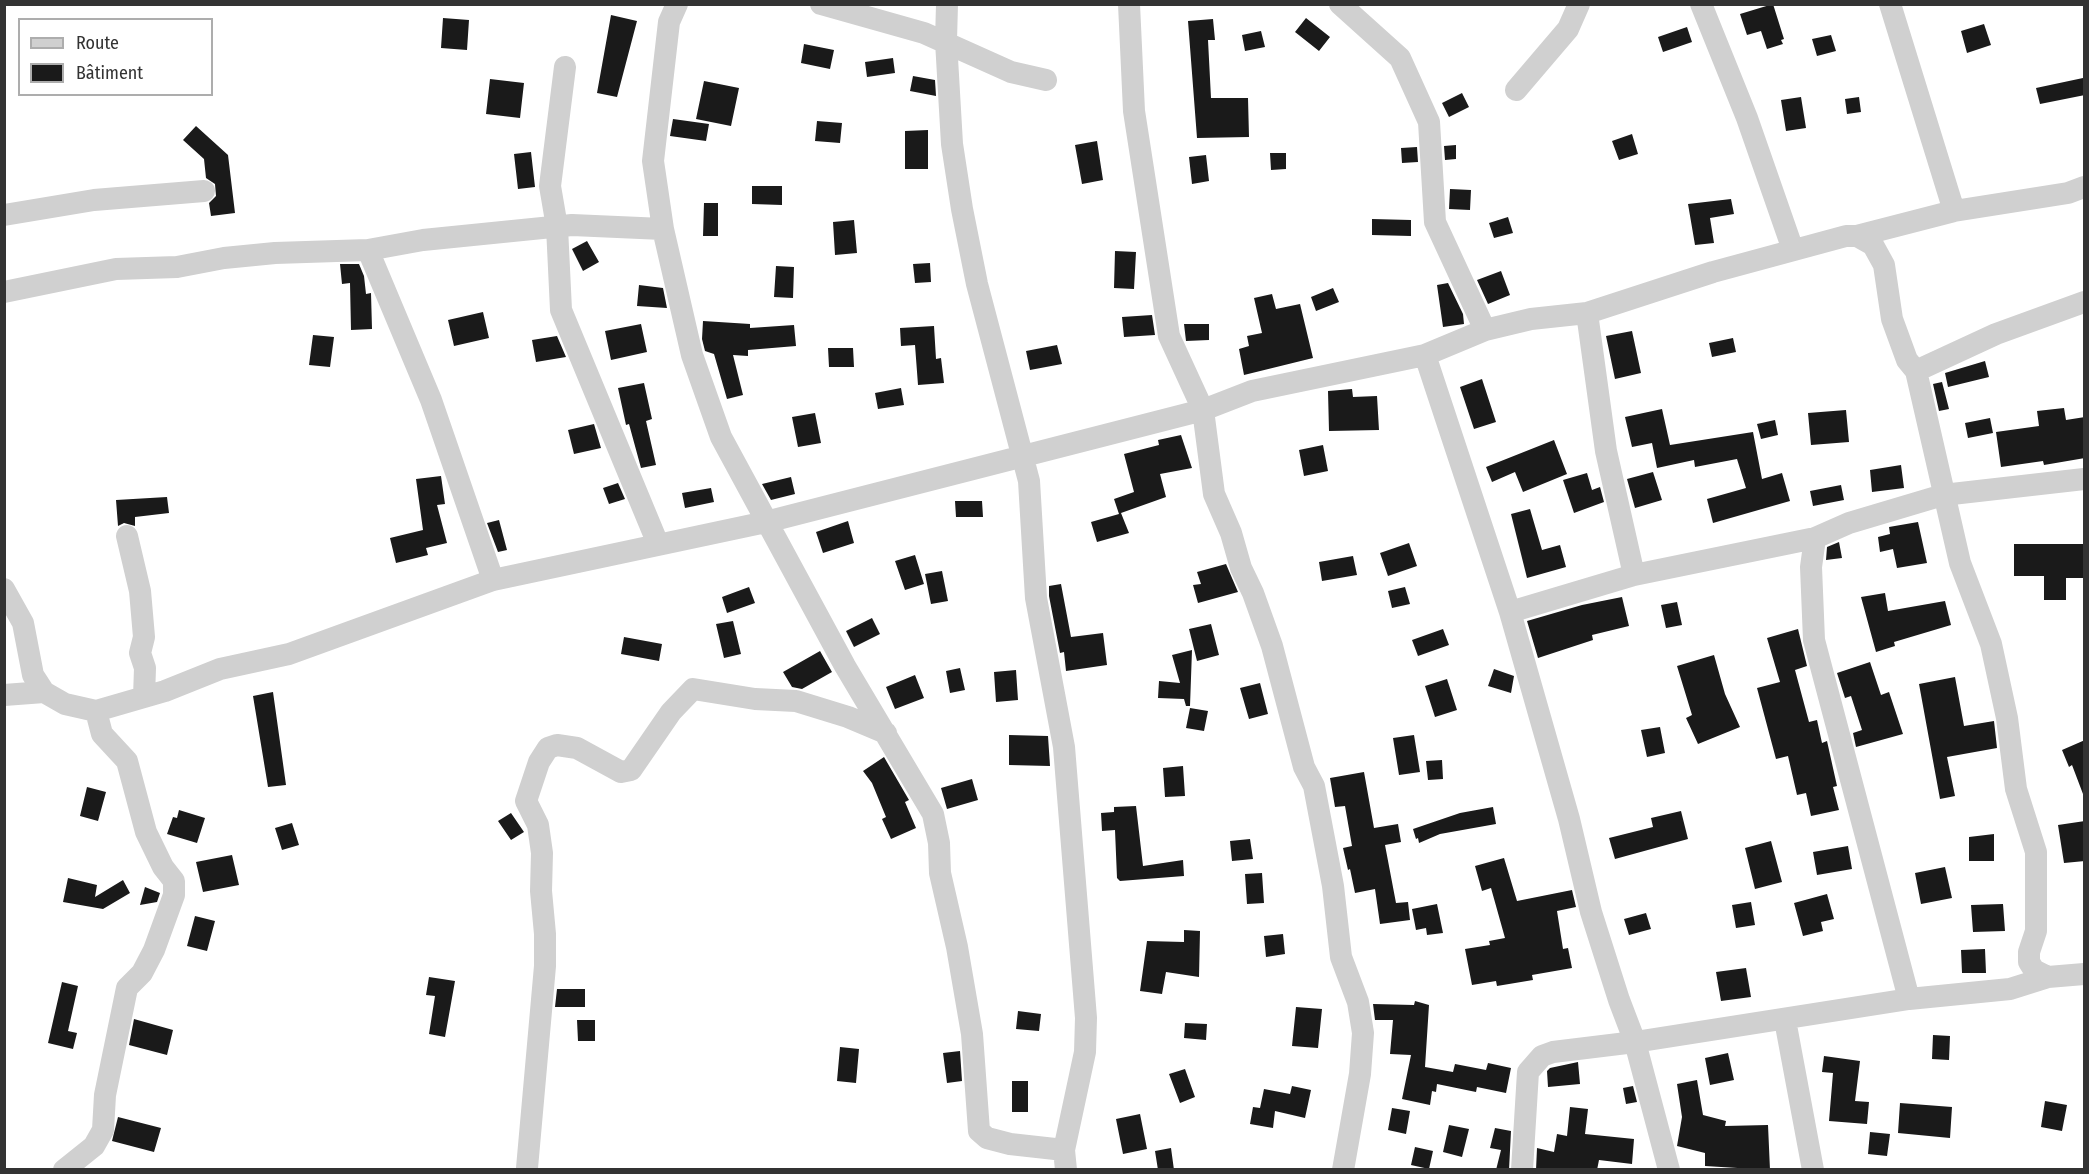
<!DOCTYPE html>
<html>
<head>
<meta charset="utf-8">
<style>
  body { margin:0 }
  #map { position:relative; width:2089px; height:1174px; overflow:hidden; background:#fff; font-family:"Fira Sans Condensed",sans-serif }
  canvas { display:block }
  .frame { position:absolute; inset:0; border:6px solid #333; pointer-events:none }
  .legend { position:absolute; left:18px; top:18px; width:195px; height:78px; box-sizing:border-box; background:#fff; border:2px solid #adadad; margin:0; padding:8px 10px; list-style:none; font-size:18px; color:#333 }
  .legend li { display:flex; align-items:center; gap:12px; height:30px }
  .legend b { width:30px; border:2px solid #adadad }
</style>
</head>
<body>
<div id="map">
<canvas width="2089" height="1174"></canvas>
<div class="frame"></div>
<ul class="legend">
<li><b style="height:8px;background:#d0d0d0"></b>Route</li>
<li><b style="height:16px;background:#1a1a1a"></b>Bâtiment</li>
</ul>
</div>
<script>
const g = document.querySelector('canvas').getContext('2d');
g.lineJoin = 'round';
function fillPath(path, color) { g.fillStyle = color; g.fill(path, 'evenodd'); }
const toPath = rows => new Path2D(rows.map(r => 'M' + r).join(''));
function strokePath(path, color, width, dash) { g.strokeStyle = color; g.lineWidth = width; g.lineCap = dash ? 'butt' : 'round'; g.setLineDash(dash || []); g.stroke(path); }
fillPath(toPath([
  [1773,4,1784,39,1781,40,1783,44,1767,49,1761,31,1747,35,1740,14],
  [611,15,637,21,617,97,597,93],
  [443,18,469,20,467,50,441,48],
  [1306,18,1330,37,1319,51,1295,32],
  [1213,19,1215,40,1208,40,1211,98,1248,98,1249,137,1197,138,1188,21],
  [1984,24,1991,45,1967,53,1961,31],
  [1687,27,1692,42,1663,52,1658,37],
  [1261,31,1265,47,1245,51,1242,35],
  [1831,35,1836,51,1817,56,1812,39],
  [804,44,834,50,830,69,801,63],
  [893,58,895,73,867,77,865,62],
  [913,76,935,80,936,96,910,91],
  [2083,78,2085,95,2040,104,2036,88],
  [490,79,524,83,520,118,486,114],
  [704,81,739,88,731,126,696,119],
  [1462,93,1469,107,1449,117,1442,103],
  [1801,97,1806,128,1786,131,1781,100],
  [1859,97,1861,112,1847,114,1845,99],
  [673,119,709,124,706,141,670,136],
  [817,121,842,123,840,143,815,141],
  [196,126,228,155,235,213,211,216,209,203,216,196,215,184,206,178,204,159,183,140],
  [928,130,928,169,905,169,905,131],
  [1632,134,1638,154,1619,160,1612,141],
  [1097,141,1103,180,1082,184,1075,145],
  [1456,145,1456,159,1445,160,1444,146],
  [1417,147,1418,162,1402,163,1401,148],
  [531,152,535,187,518,189,514,154],
  [1270,153,1286,153,1286,169,1271,170],
  [1206,155,1209,181,1192,184,1189,157],
  [752,186,782,186,782,205,752,204],
  [1450,189,1471,190,1470,210,1449,209],
  [1731,199,1734,214,1710,218,1714,243,1695,245,1688,204],
  [704,203,718,203,718,236,703,236],
  [1508,217,1513,233,1494,238,1489,223],
  [1372,219,1411,220,1411,236,1372,235],
  [854,220,857,253,835,255,833,222],
  [587,241,599,262,583,271,572,249],
  [1115,251,1136,252,1134,289,1114,288],
  [930,263,931,282,915,283,913,264],
  [340,264,359,264,364,276,366,294,371,293,372,329,351,330,350,283,342,284],
  [776,266,794,267,793,298,774,297],
  [1501,271,1510,295,1488,304,1477,280],
  [1448,283,1463,314,1464,324,1443,327,1437,285],
  [639,285,663,288,667,308,637,306],
  [1333,288,1339,302,1316,311,1311,297],
  [1272,294,1276,309,1300,304,1313,358,1244,375,1239,349,1249,346,1247,336,1262,333,1254,298],
  [483,312,489,338,454,346,448,320],
  [1152,315,1155,335,1124,337,1122,317],
  [703,321,750,324,750,328,794,325,796,346,748,350,748,356,733,355,743,395,727,399,714,354,705,351,702,339],
  [641,324,647,352,611,360,605,331],
  [1184,324,1209,324,1209,340,1186,341],
  [934,326,936,359,941,358,944,383,918,385,915,345,901,346,900,328],
  [1632,331,1641,373,1615,379,1606,336],
  [313,335,334,337,330,367,309,365],
  [557,336,566,357,536,362,532,340],
  [1733,338,1736,352,1712,357,1709,343],
  [1057,345,1062,364,1030,370,1026,351],
  [828,348,853,348,854,367,829,367],
  [1985,361,1989,377,1948,387,1945,373],
  [1482,379,1496,422,1474,429,1460,387],
  [1942,382,1949,409,1939,411,1933,384],
  [644,383,652,419,646,421,656,465,641,468,629,424,626,425,618,388],
  [901,388,904,405,878,409,875,393],
  [1352,389,1353,397,1377,396,1379,430,1329,431,1328,391],
  [2064,408,2066,420,2085,417,2085,458,2044,465,2043,461,2001,467,1996,432,2039,426,2037,411],
  [1662,409,1670,445,1753,432,1762,479,1782,473,1790,501,1713,523,1707,499,1746,488,1737,459,1695,467,1694,460,1657,468,1652,443,1632,447,1625,417],
  [1846,410,1849,442,1811,445,1808,413],
  [815,413,821,443,798,447,792,417],
  [1990,418,1993,433,1968,438,1965,423],
  [1775,420,1778,435,1761,439,1757,424],
  [594,424,601,448,574,454,568,430],
  [1181,435,1192,468,1160,474,1166,497,1121,513,1129,533,1097,542,1091,522,1119,514,1114,499,1134,492,1124,454,1159,445,1158,440],
  [1554,440,1567,474,1523,492,1515,472,1492,482,1486,467],
  [1323,445,1328,471,1304,476,1299,450],
  [1901,465,1904,488,1872,492,1870,470],
  [1653,472,1662,500,1635,508,1627,479],
  [1587,473,1592,490,1600,487,1604,502,1574,513,1563,480],
  [441,476,445,504,437,505,447,543,426,548,428,555,396,563,390,538,423,530,416,479],
  [791,477,795,494,771,500,762,484],
  [618,483,625,499,609,504,603,488],
  [1841,485,1844,500,1813,506,1810,491],
  [711,488,714,502,685,508,682,493],
  [167,497,169,513,135,517,135,526,124,523,118,526,116,500],
  [955,501,982,501,983,517,956,517],
  [1530,509,1542,550,1560,545,1566,567,1527,578,1511,514],
  [499,520,507,550,498,552,487,523],
  [848,521,854,543,823,553,816,532],
  [1918,522,1927,563,1897,568,1893,549,1880,552,1878,537,1890,534,1889,527],
  [1839,542,1842,558,1826,560,1827,547],
  [1409,543,1417,566,1388,576,1380,553],
  [2014,544,2085,544,2085,578,2066,578,2066,600,2044,600,2044,576,2014,576],
  [915,555,924,584,905,590,895,561],
  [1353,556,1357,575,1322,581,1319,562],
  [1226,564,1238,592,1198,603,1193,585,1201,584,1197,572],
  [942,571,948,601,931,604,925,574],
  [1061,584,1071,637,1103,633,1107,665,1066,671,1064,652,1060,653,1049,596,1049,586],
  [749,587,755,603,727,613,722,597],
  [1405,587,1410,604,1392,608,1388,591],
  [1885,593,1888,611,1945,601,1951,625,1894,642,1895,646,1876,652,1861,597],
  [1622,597,1629,626,1592,635,1593,640,1538,658,1527,621,1582,605],
  [1677,602,1682,625,1666,628,1661,605],
  [872,618,880,634,854,647,846,631],
  [733,621,741,654,724,658,716,624],
  [1211,624,1219,655,1197,661,1189,629],
  [1443,629,1449,645,1418,656,1412,640],
  [1798,629,1807,666,1795,670,1809,722,1817,720,1822,743,1827,741,1837,786,1833,787,1839,810,1811,816,1806,793,1797,795,1788,756,1776,759,1757,688,1780,682,1767,638],
  [624,637,662,644,659,661,621,654],
  [1192,650,1190,706,1186,706,1184,699,1158,698,1159,681,1180,683,1172,655],
  [820,651,832,672,802,689,792,687,783,672],
  [1714,655,1725,694,1740,727,1698,744,1686,718,1692,715,1677,666],
  [1870,662,1881,695,1889,692,1903,734,1856,747,1853,733,1862,730,1851,696,1845,698,1837,673],
  [960,668,965,690,950,693,946,671],
  [1494,669,1514,676,1511,693,1488,686],
  [1016,670,1018,700,996,702,994,672],
  [915,675,924,698,895,709,886,687],
  [1955,677,1964,726,1994,721,1997,748,1947,757,1955,796,1940,799,1919,684],
  [1447,679,1457,710,1435,717,1425,686],
  [1260,683,1268,714,1249,719,1240,688],
  [273,692,286,785,268,787,253,696],
  [1190,708,1208,711,1204,731,1186,728],
  [1660,727,1665,753,1647,757,1641,730],
  [1009,735,1048,736,1050,766,1009,765],
  [1414,735,1420,772,1399,775,1393,738],
  [2085,740,2085,794,2083,794,2072,765,2069,767,2062,750],
  [884,757,909,800,905,802,916,828,891,839,882,819,886,817,872,783,863,771],
  [1442,760,1443,779,1428,780,1426,761],
  [1183,766,1185,796,1165,797,1163,768],
  [1364,772,1374,828,1398,824,1401,842,1385,845,1396,903,1408,902,1410,920,1380,924,1375,889,1355,893,1350,869,1348,870,1343,848,1352,846,1345,806,1335,807,1330,778],
  [972,779,978,800,947,809,941,788],
  [87,787,106,792,98,821,80,816],
  [1136,806,1143,866,1183,860,1184,876,1120,881,1117,878,1115,830,1102,831,1101,813,1114,812,1114,807],
  [1493,807,1496,824,1440,834,1419,843,1418,838,1416,839,1413,829,1460,813],
  [179,810,205,818,197,843,167,834,173,817,177,818],
  [1681,811,1688,839,1615,859,1609,838,1653,827,1651,818],
  [511,813,524,832,511,840,498,821],
  [2085,821,2085,861,2064,863,2058,825],
  [292,823,299,845,282,850,275,828],
  [1994,834,1994,861,1969,861,1969,837],
  [1250,839,1253,859,1232,861,1230,841],
  [1771,841,1782,882,1755,889,1745,848],
  [1848,846,1852,869,1817,875,1813,852],
  [232,855,239,885,203,892,196,862],
  [1504,858,1517,901,1572,890,1576,907,1557,911,1563,949,1568,948,1572,968,1532,975,1533,980,1497,986,1496,981,1472,985,1465,949,1490,945,1489,941,1505,938,1491,888,1482,891,1475,866],
  [1945,867,1952,898,1921,904,1915,873],
  [1262,873,1264,903,1247,904,1245,874],
  [68,878,97,885,95,897,123,880,130,893,103,909,63,902],
  [145,887,160,893,157,902,140,905],
  [1827,894,1834,919,1821,922,1823,931,1803,936,1794,903],
  [1751,902,1755,925,1736,928,1732,905],
  [1437,904,1443,933,1427,935,1426,928,1416,930,1412,909],
  [2003,904,2005,931,1973,932,1971,905],
  [1646,913,1651,929,1629,935,1624,919],
  [195,916,215,921,207,951,187,946],
  [1184,930,1200,931,1199,977,1166,972,1162,994,1140,991,1147,941,1184,942],
  [1283,934,1285,954,1266,957,1264,936],
  [1985,949,1986,973,1962,973,1961,950],
  [1746,968,1751,997,1721,1001,1716,972],
  [429,977,455,981,445,1037,429,1034,435,996,426,995],
  [62,982,78,986,68,1031,77,1033,73,1049,48,1043],
  [557,989,585,989,585,1007,555,1007],
  [1415,1001,1429,1005,1425,1067,1453,1072,1455,1064,1486,1070,1488,1063,1511,1068,1506,1093,1477,1087,1476,1092,1437,1084,1436,1092,1432,1091,1430,1105,1402,1099,1411,1055,1390,1054,1393,1020,1375,1020,1373,1004,1414,1005],
  [1296,1007,1322,1009,1318,1048,1292,1046],
  [1018,1011,1041,1014,1039,1031,1016,1029],
  [134,1019,173,1030,167,1055,129,1045],
  [577,1020,595,1020,595,1041,578,1041],
  [1185,1023,1207,1024,1206,1040,1184,1038],
  [1933,1035,1950,1036,1949,1060,1932,1059],
  [840,1047,859,1049,856,1083,837,1081],
  [960,1051,962,1081,947,1083,943,1053],
  [1728,1053,1734,1080,1710,1085,1705,1058],
  [1824,1056,1860,1061,1855,1101,1869,1102,1867,1124,1829,1121,1833,1073,1822,1072],
  [1578,1062,1580,1084,1548,1087,1547,1071,1550,1068],
  [1185,1069,1195,1097,1180,1103,1169,1074],
  [1697,1080,1703,1115,1726,1121,1725,1126,1768,1125,1770,1170,1705,1166,1705,1153,1677,1146,1682,1117,1677,1084],
  [1012,1081,1028,1081,1028,1112,1012,1112],
  [1292,1086,1311,1090,1305,1118,1275,1111,1273,1128,1250,1124,1253,1107,1260,1108,1264,1089,1290,1094],
  [1633,1086,1637,1102,1626,1104,1623,1088],
  [2045,1101,2067,1105,2062,1131,2041,1127],
  [1900,1103,1952,1107,1950,1138,1898,1133],
  [1570,1107,1588,1109,1585,1134,1634,1139,1632,1164,1599,1160,1597,1170,1536,1170,1537,1148,1554,1152,1557,1134,1567,1136],
  [1392,1108,1410,1111,1406,1134,1388,1130],
  [1140,1114,1147,1149,1123,1154,1116,1119],
  [118,1117,161,1128,154,1152,112,1141],
  [1449,1125,1469,1129,1462,1157,1443,1152],
  [1495,1128,1511,1131,1509,1170,1496,1170,1501,1150,1490,1148],
  [1870,1132,1890,1134,1887,1156,1868,1154],
  [1415,1147,1433,1151,1429,1169,1411,1165],
  [1171,1148,1174,1170,1158,1170,1155,1151]
]), '#1a1a1a');
strokePath(toPath([
  [677,4,669,22,653,161,663,229,692,355,721,437,845,666,933,814,939,843,940,873,957,947,972,1034,979,1131,987,1138,1010,1144,1064,1150,1066,1170],
  [821,4,924,33,1011,72,1046,80],
  [947,4,946,41,952,144,962,209,977,284,1029,481,1036,598,1064,747,1086,1018,1085,1052,1064,1150],
  [1129,4,1134,111,1169,336,1203,410,1214,494,1231,533,1241,568,1253,593,1272,646,1304,767,1314,786,1333,886,1341,957,1358,1002,1363,1033,1360,1074,1343,1170],
  [1340,4,1400,58,1429,122,1435,222,1485,330],
  [1701,4,1747,118,1793,250],
  [1890,4,1954,211],
  [565,67,550,186,557,227,561,310,658,544],
  [1516,90,1568,29,1579,4],
  [4,215,94,200,204,191],
  [1857,236,1954,211,2068,193,2084,187],
  [4,292,116,269,177,267,224,258,275,253,368,250],
  [1587,313,1606,451,1634,575],
  [1425,355,1510,612,1569,819,1591,912,1619,1000,1635,1042,1669,1170],
  [1916,371,1996,334,2084,302],
  [127,536,140,591,144,637,140,653,145,668,144,697],
  [1815,538,1811,567,1814,640,1909,999],
  [493,580,431,400,368,250,423,240,572,225,663,229],
  [4,589,23,623,33,675,44,692,65,704,96,711,165,691,220,669,289,654,493,580,766,522,1203,410,1252,391,1425,355,1485,330,1531,319,1587,313,1713,272,1846,236,1857,236,1873,245,1884,265,1892,319,1907,360,1916,371,1960,563,1991,644,2007,718,2016,789,2036,852,2036,931,2029,952,2029,962,2034,970,2048,977,2084,974],
  [1510,612,1634,575,1815,538,1849,523,1943,495,2084,479],
  [4,695,44,692],
  [1785,1020,1813,1170],
  [527,1168,545,966,545,934,541,891,542,853,538,825,526,801,539,762,548,748,557,745,577,748,621,772,631,770,671,712,693,689,755,699,796,701,848,717,886,733],
  [64,1170,94,1146,103,1130,105,1095,127,988,142,973,154,950,174,895,174,881,163,867,146,832,127,761,102,734,96,711],
  [1522,1170,1528,1072,1542,1056,1553,1052,1635,1042,1909,999,2010,989,2048,977]
]), '#d0d0d0', 22);
</script>
</body>
</html>
